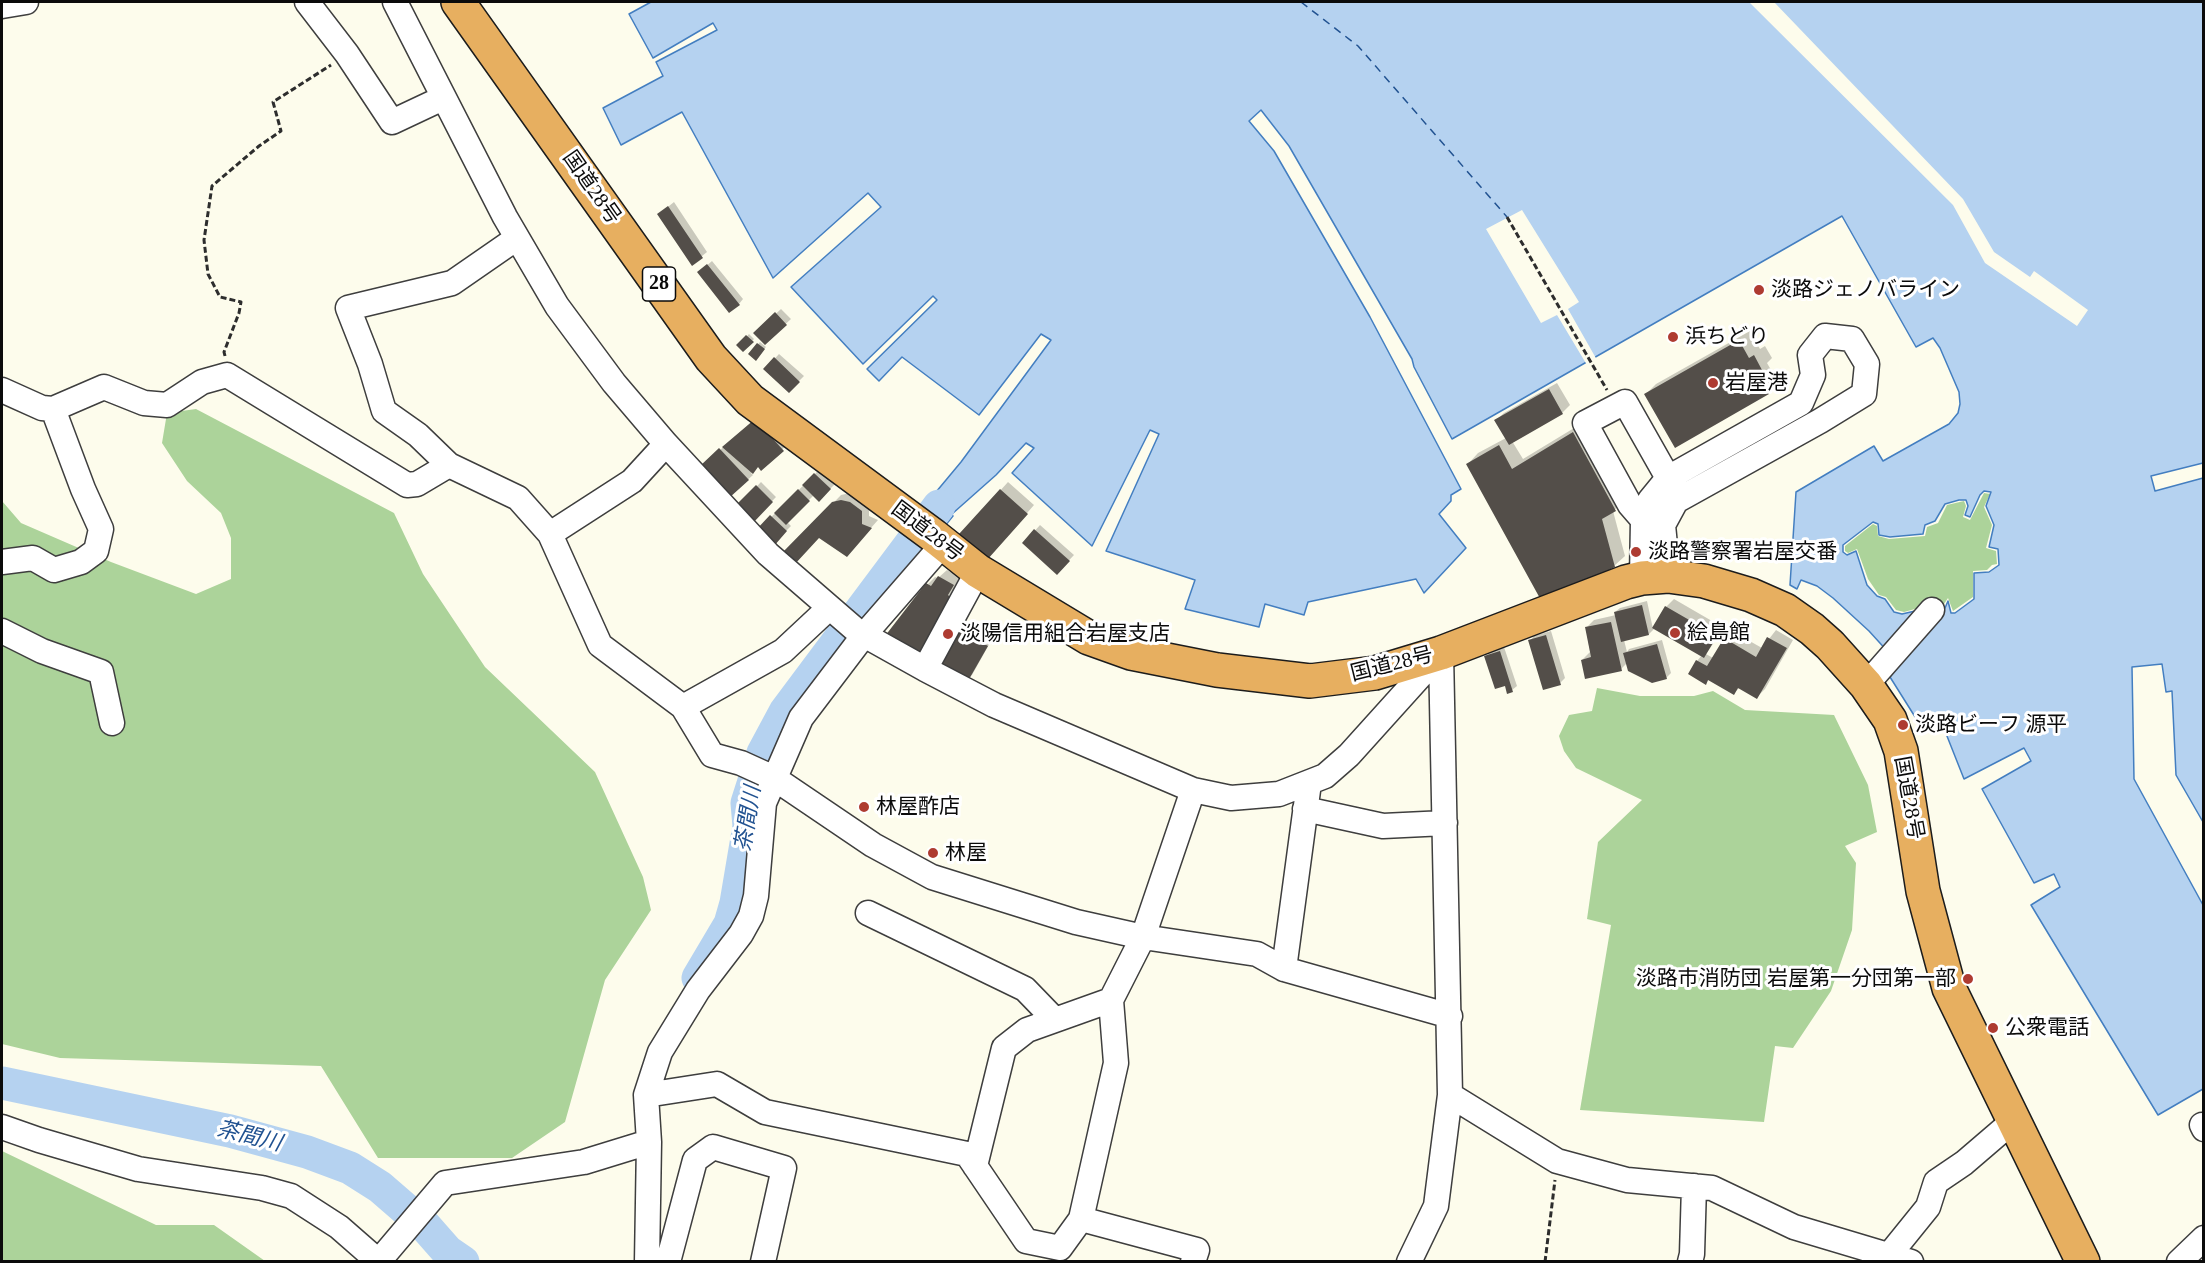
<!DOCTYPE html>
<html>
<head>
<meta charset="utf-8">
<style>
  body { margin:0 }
  #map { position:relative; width:2205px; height:1263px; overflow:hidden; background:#fdfcec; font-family:"Times New Roman",serif }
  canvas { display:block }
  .frame { position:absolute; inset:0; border:3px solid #0b0b0b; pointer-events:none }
</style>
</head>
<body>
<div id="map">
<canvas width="2205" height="1263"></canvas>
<div class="frame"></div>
</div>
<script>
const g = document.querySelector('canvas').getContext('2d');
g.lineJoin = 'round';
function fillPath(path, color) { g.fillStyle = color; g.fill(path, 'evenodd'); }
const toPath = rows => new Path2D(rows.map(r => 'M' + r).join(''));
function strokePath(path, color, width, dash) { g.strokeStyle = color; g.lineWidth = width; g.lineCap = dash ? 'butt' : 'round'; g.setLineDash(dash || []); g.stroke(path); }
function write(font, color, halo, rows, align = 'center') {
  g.font = font + ' "Times New Roman","Noto Sans JP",serif'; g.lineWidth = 6; g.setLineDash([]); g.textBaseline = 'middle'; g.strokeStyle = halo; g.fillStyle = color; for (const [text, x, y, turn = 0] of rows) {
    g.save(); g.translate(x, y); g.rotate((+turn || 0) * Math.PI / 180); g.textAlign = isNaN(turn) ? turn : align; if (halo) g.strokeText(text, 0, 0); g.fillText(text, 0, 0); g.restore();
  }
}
fillPath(toPath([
  [196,409,394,513,423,574,485,667,595,772,643,877,651,910,605,980,565,1122,512,1158,378,1158,321,1066,60,1058,2,1044,2,501,21,523,111,562,196,594,231,579,231,538,221,513,187,481,162,443,167,413],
  [1984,493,1990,494,1984,507,1992,525,1986,548,1996,551,1997,564,1992,565,1987,570,1973,571,1973,597,1953,611,1948,598,1942,607,1922,607,1904,612,1896,610,1886,597,1879,595,1868,579,1857,549,1848,553,1845,551,1845,546,1873,524,1877,526,1878,536,1889,539,1925,536,1927,527,1938,523,1947,505,1964,501,1966,506,1963,517,1970,520],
  [1597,688,1640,696,1694,696,1713,691,1745,710,1834,715,1868,785,1877,832,1845,846,1856,863,1852,930,1831,991,1793,1048,1775,1046,1764,1122,1580,1110,1611,925,1587,919,1598,842,1642,800,1576,768,1564,751,1559,736,1569,715,1592,711],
  [2,1151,156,1225,214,1225,265,1261,2,1261]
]), '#acd39a');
const water = toPath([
  [651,2,2203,2,2203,463,2151,476,2155,491,2203,478,2203,822,2176,775,2172,691,2166,692,2162,664,2132,667,2134,779,2203,905,2203,1089,2158,1115,2031,905,2060,887,2054,874,2034,883,1982,789,2031,761,2024,748,1964,779,1943,726,1922,733,1917,720,1890,677,1899,664,1869,631,1833,598,1817,586,1801,580,1797,589,1790,585,1796,492,1874,446,1883,461,1949,424,1958,413,1960,404,1959,392,1940,348,1933,338,1916,347,1842,216,1452,439,1414,367,1412,359,1289,146,1261,110,1249,121,1274,151,1370,317,1461,489,1451,495,1451,501,1439,514,1466,548,1424,593,1416,579,1308,602,1304,615,1265,604,1259,627,1185,609,1195,580,1106,551,1159,434,1150,430,1092,546,1012,473,1034,448,1026,443,996,475,952,514,953,516,944,527,921,510,961,462,1051,340,1041,334,979,415,902,357,879,381,867,369,937,300,933,296,863,364,791,287,881,207,868,193,773,278,682,112,621,145,603,108,663,76,656,62,717,30,713,23,653,58,629,14,651,2],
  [1984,491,1991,492,1986,506,1994,525,1989,547,1998,549,1999,565,1989,572,1974,573,1974,599,1955,613,1951,613,1948,601,1945,608,1929,615,1924,609,1902,614,1894,612,1885,599,1877,596,1867,585,1856,551,1847,555,1843,552,1843,545,1873,522,1878,524,1879,535,1890,537,1923,534,1925,525,1935,521,1945,504,1959,500,1966,500,1968,506,1965,515,1970,517,1980,495,1984,491]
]);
fillPath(water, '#b5d2f0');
strokePath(water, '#437ec0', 1.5);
fillPath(toPath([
  [1749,2,1774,2,1963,199,1994,252,2030,277,2034,271,2088,310,2077,326,1985,263,1953,205],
  [1522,210,1579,302,1568,309,1597,360,1587,365,1557,315,1541,323,1486,229]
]), '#fdfcec');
fillPath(toPath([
  [674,202,707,252,692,264,659,214],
  [712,261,743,299,739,304,704,268],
  [781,309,791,319,765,343,755,333],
  [1750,331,1760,349,1765,346,1772,358,1767,363,1778,382,1768,393,1646,394,1656,384],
  [749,334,754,339,743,350,739,345],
  [760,342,766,347,756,358,750,353],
  [779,354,804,376,789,391,765,369],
  [1557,383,1570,405,1562,413,1512,441,1523,459,1584,422,1625,500,1613,511,1625,556,1614,566,1468,464,1478,453,1506,438,1496,420,1504,413],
  [763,412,790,442,761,469,759,466,751,473,753,475,730,496,702,466],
  [820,469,835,484,819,500,814,495,787,522,791,526,773,544,758,530],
  [761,482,776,497,753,521,738,506],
  [1008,482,1034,505,995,550,961,534],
  [850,493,869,504,869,516,878,520,854,547,819,536,784,554,841,495],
  [1040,525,1074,555,1057,573,1024,543],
  [947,570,960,577,954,587,958,591,950,612,928,584,935,577,938,578],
  [1674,599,1724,628,1706,654,1713,658,1725,639,1732,631,1762,648,1776,630,1793,640,1765,689,1757,697,1740,687,1734,693,1709,679,1706,683,1697,661,1702,655,1655,628,1649,634,1624,640,1627,652,1629,649,1662,640,1671,673,1666,678,1627,663,1621,669,1582,660,1590,652,1586,628,1594,620,1616,615,1615,612,1620,608,1647,601,1653,629,1666,607],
  [966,626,991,641,972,675,967,679,961,631],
  [1551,631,1565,678,1560,683,1530,641,1534,636],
  [1504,647,1517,686,1512,690,1486,656,1491,652]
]), '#0003');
strokePath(toPath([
  [698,978,730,924,736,903,749,826,747,803,763,753,785,712,939,506],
  [2,1083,230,1131,307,1152,350,1168,380,1187,425,1226,447,1251,463,1262]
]), '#b5d2f0', 33);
strokePath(toPath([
  [1301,2,1358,46,1507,217]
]), '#215291', 1.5, [8, 6]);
fillPath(toPath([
  [668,206,703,258,692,266,657,214],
  [707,264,740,305,729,313,697,272],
  [775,312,787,325,765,345,753,333],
  [746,335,754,342,743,352,736,345],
  [1739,340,1749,358,1754,355,1762,370,1757,373,1769,394,1675,448,1644,394],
  [757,343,765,349,756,361,748,354],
  [774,357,800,382,789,393,763,369],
  [1549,389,1563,414,1509,445,1494,420],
  [755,419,784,451,761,471,758,467,753,474,722,447],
  [1573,432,1616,511,1602,519,1615,567,1542,602,1466,464,1499,445,1512,469],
  [719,448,749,480,729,498,700,466],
  [814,473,831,489,819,502,802,485],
  [756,485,773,502,753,523,735,506],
  [798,489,810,501,786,525,774,513],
  [1000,489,1028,514,987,560,959,534],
  [841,500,850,502,862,511,862,524,872,528,847,557,819,538,795,564,781,554,832,502],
  [770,515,787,531,774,546,756,530],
  [1034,529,1070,561,1057,575,1022,543],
  [938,576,954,585,948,595,952,599,922,657,885,636,926,583,931,586],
  [1642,605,1649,635,1621,642,1614,612],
  [1665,606,1717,636,1704,658,1652,628],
  [1611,622,1622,671,1585,679,1581,660,1591,657,1585,627],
  [960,630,988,646,968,681,940,666],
  [1546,635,1561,685,1543,690,1528,640],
  [1767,637,1787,648,1757,699,1738,688,1734,695,1708,680,1706,685,1688,674,1696,660,1707,666,1724,638,1756,657],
  [1657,644,1667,679,1652,683,1628,671,1623,653],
  [1500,651,1513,692,1507,694,1505,686,1495,689,1484,656]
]), '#534e49');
const minor = toPath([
  [307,2,347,54,392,122,443,98],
  [395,2,505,217,557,306,614,383,666,444,768,554,857,631,925,669,994,705,1193,790,1231,798,1279,794,1325,776,1349,755,1441,653],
  [2,6,26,2],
  [2,390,42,408,53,409,104,387,144,403,167,405,202,382,227,375,407,485,417,484,449,465,518,498,550,534,600,645,683,707,712,755,741,763,774,778,873,845,932,877,1076,922,1143,937,1257,954,1284,969],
  [449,465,418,435,384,411,370,364,348,308,452,283,517,238],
  [1643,520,1630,505,1585,423,1625,402,1668,478],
  [550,534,632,481,666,444],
  [2,562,33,558,54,570,81,562,96,551,101,529,83,489,53,409],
  [1642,578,1643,520,1650,500,1668,478,1801,403,1813,375,1810,355,1825,336,1852,339,1867,364,1864,394,1820,421,1676,501,1663,525,1668,576],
  [2,631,42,651,101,672,112,723],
  [925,669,978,571],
  [1866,685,1932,610],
  [683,707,783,651,829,608],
  [1309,783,1284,969,1450,1016],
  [1305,809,1383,826,1445,823],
  [868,913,1025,989,1055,1020],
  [646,1095,717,1084,765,1112,967,1154,1026,1241,1060,1248,1081,1219,1116,1063,1111,1000,1143,937,1193,790],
  [1450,1095,1557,1161,1627,1180,1712,1188,1794,1227,1911,1262],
  [2202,1125,2204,1129],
  [2,1127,39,1140,138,1169,262,1188,291,1196,339,1227,379,1262],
  [975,1166,1004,1048,1027,1030,1111,1000],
  [1081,1219,1197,1250,1193,1262],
  [379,1261,445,1183,584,1162,649,1142],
  [647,1262,649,1142,646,1095,660,1052,698,990,741,934,751,916,756,896,764,803,801,718,864,635,944,543],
  [668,1262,695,1160,713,1147,784,1168,763,1262],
  [1409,1262,1436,1206,1450,1095,1441,653],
  [1690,1262,1692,1254,1694,1186],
  [1889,1262,1890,1254,1928,1207,1936,1182,1964,1163,2013,1121],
  [2179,1262,2204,1238]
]);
const highway = toPath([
  [458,2,711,358,750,400,934,536,978,571,1089,638,1131,653,1217,670,1310,681,1375,673,1441,653,1626,582,1642,578,1668,576,1704,581,1751,595,1785,610,1812,629,1830,645,1866,685,1890,720,1901,751,1923,891,1949,988,2083,1262]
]);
strokePath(minor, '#3e3e3e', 27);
strokePath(highway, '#1c1c1c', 36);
strokePath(toPath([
  [1507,217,1607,390],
  [225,356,224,352,239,313,241,302,220,297,208,274,204,240,212,186,259,146,281,131,273,102,331,65],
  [1545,1262,1555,1180]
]), '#2d2d2d', 3, [6, 3]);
strokePath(minor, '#fff', 24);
strokePath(highway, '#e7af60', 33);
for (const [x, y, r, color] of [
  [1759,290,6,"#ae3b31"],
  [1673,337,6,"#ae3b31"],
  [1713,383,6,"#ae3b31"],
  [1636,552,6,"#ae3b31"],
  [1675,633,6,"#ae3b31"],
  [948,634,6,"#ae3b31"],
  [1903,725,6,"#ae3b31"],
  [864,807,6,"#ae3b31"],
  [933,853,6,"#ae3b31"],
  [1968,979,6,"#ae3b31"],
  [1993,1028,6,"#ae3b31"]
]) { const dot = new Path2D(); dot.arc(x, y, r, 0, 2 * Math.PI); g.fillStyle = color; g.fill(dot); strokePath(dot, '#fff', 2); }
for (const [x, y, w] of [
  [659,284,33]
]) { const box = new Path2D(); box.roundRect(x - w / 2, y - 17, w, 34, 4.5); g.fillStyle = '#fff'; g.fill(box); strokePath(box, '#0b0b0b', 1.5); }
write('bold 20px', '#0b0b0b', null, [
  ["28",659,284]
]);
write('21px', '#0b0b0b', '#fff', [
  ["国道28号",591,188,55],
  ["国道28号",927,532,37],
  ["国道28号",1392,665,-14],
  ["国道28号",1908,798,80]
]);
write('21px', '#0b0b0b', '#fff', [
  ["淡路ジェノバライン",1771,290],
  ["浜ちどり",1685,337],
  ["岩屋港",1725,383],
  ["淡路警察署岩屋交番",1648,552],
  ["絵島館",1687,633],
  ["淡陽信用組合岩屋支店",960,634],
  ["淡路ビーフ 源平",1915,725],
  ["林屋酢店",876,807],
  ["林屋",945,853],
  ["淡路市消防団 岩屋第一分団第一部",1956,979,"right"],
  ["公衆電話",2005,1028]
], 'left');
write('italic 22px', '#215291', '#fff', [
  ["茶間川",749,819,-81],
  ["茶間川",249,1137,14]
]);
</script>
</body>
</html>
